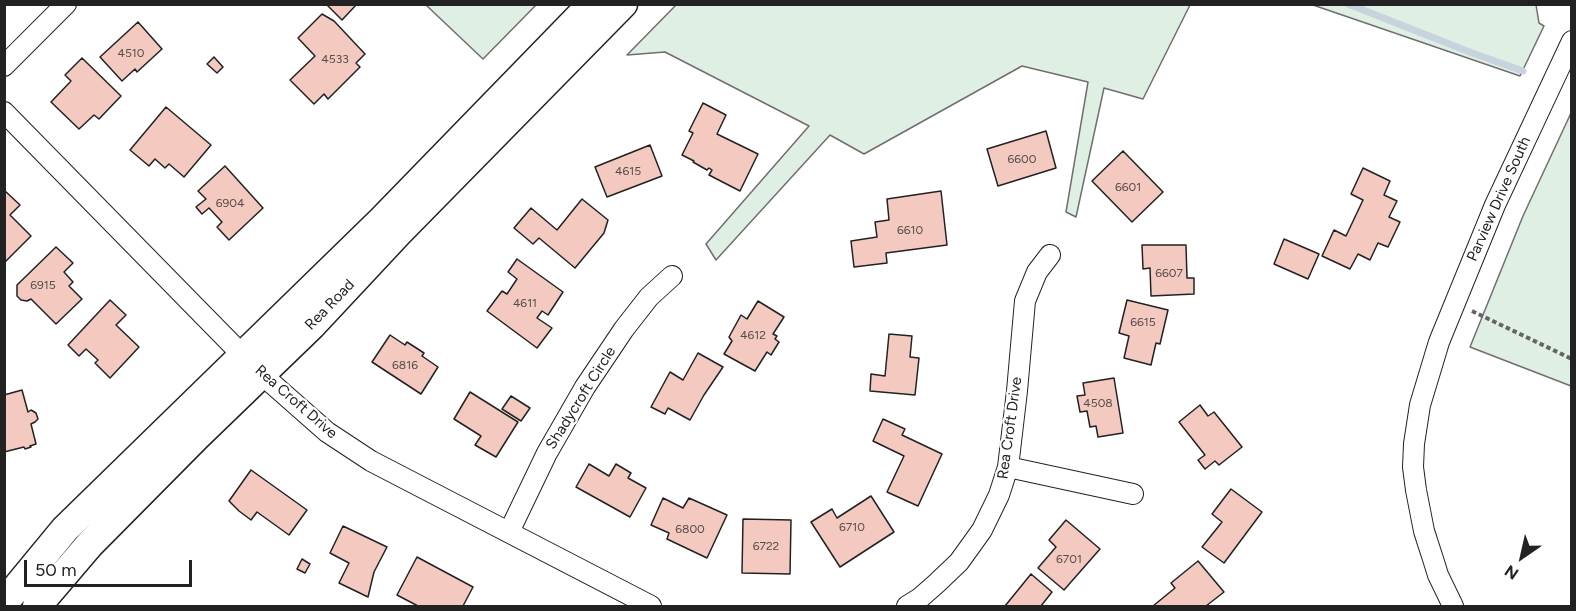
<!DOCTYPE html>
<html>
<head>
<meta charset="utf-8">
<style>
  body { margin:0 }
  #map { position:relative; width:1576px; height:611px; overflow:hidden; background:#fff; font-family:Figtree,sans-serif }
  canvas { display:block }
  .frame { position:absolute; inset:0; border:6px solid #222; pointer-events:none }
  .north { position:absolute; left:1492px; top:527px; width:60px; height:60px; -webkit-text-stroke:4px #fff; paint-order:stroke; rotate:214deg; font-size:16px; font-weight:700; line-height:24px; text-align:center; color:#222 }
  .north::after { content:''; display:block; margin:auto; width:21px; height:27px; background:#222; clip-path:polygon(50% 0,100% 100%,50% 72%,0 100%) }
  .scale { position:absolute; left:24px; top:560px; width:168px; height:27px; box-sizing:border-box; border:3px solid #222; border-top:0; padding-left:8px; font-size:18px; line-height:21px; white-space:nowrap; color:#222; -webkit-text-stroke:4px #fff; paint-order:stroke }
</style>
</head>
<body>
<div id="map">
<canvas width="1576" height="611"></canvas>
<div class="frame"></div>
<div class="north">N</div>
<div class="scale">50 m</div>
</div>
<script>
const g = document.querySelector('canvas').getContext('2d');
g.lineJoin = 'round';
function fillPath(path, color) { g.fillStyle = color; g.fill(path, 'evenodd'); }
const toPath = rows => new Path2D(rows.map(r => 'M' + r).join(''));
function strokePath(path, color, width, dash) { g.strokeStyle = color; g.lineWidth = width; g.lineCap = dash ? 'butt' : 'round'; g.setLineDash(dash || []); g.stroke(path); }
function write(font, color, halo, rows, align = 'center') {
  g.font = font + ' Figtree,sans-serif'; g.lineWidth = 4.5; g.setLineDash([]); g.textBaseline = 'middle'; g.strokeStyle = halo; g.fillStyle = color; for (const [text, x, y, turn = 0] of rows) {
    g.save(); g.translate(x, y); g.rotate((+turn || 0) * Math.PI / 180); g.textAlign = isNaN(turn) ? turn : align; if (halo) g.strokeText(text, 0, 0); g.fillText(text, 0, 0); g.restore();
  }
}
const green = toPath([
  [677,4,1190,4,1190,5,1143,99,1104,88,1076,217,1066,212,1088,82,1022,66,864,154,830,135,716,260,706,244,809,126,665,52,627,55,677,4],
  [426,5,536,5,483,59,426,5],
  [1313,5,1536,5,1539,23,1544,26,1520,76,1313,5],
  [1571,113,1571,386,1470,347,1523,216,1571,113]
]);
fillPath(green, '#e0efe3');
strokePath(green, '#6f6f6f', 1.5);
strokePath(toPath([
  [1348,4,1472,53,1523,71]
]), '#c7d3dd', 7);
const building = toPath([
  [326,4,357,4,342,20,326,4],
  [322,14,334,21,365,54,356,63,360,67,328,99,324,94,314,104,290,80,315,56,298,38,322,14],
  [138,22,162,49,137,72,135,69,122,81,100,57,138,22],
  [214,57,223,67,217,73,207,64,214,57],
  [82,58,121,96,99,119,94,115,79,129,51,102,71,81,65,75,82,58],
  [703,103,726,115,717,134,758,154,740,191,709,175,712,170,709,168,707,170,693,162,694,161,682,155,693,133,689,131,703,103],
  [166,107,211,145,184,177,169,164,165,168,155,159,149,166,130,150,166,107],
  [1046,131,1056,168,998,186,987,149,1046,131],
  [650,145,662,176,607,197,595,167,650,145],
  [1123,151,1163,192,1132,222,1092,181,1123,151],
  [225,166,263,208,229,240,217,227,222,222,209,208,202,214,196,207,206,199,198,191,225,166],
  [1363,168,1390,181,1384,195,1397,201,1389,217,1400,222,1388,247,1378,243,1370,260,1358,254,1350,269,1322,256,1334,230,1346,236,1363,200,1351,194,1363,168],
  [4,190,20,205,10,215,31,236,4,263,4,190],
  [941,191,947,245,886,253,887,263,854,267,851,241,877,237,875,222,889,220,887,199,941,191],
  [582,199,608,220,604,233,575,268,539,238,533,244,514,228,531,208,557,230,582,199],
  [1284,239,1319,254,1308,279,1274,264,1284,239],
  [1142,245,1186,245,1187,278,1194,278,1194,294,1151,296,1150,268,1143,269,1142,245],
  [56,247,73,263,64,272,73,282,69,286,82,299,56,324,31,299,27,301,21,300,17,296,17,285,56,247],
  [517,259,563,292,548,315,542,311,537,318,552,328,537,348,487,311,502,291,507,294,517,279,508,272,517,259],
  [110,300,126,315,116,325,139,347,110,378,95,363,98,360,86,349,79,356,68,345,110,300],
  [1127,300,1168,310,1160,344,1156,343,1151,365,1124,358,1129,336,1119,333,1127,300],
  [758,301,784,317,773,334,777,336,775,339,779,342,771,355,767,352,755,371,724,354,732,341,729,337,741,315,747,319,758,301],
  [889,334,912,336,910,357,919,358,915,395,870,391,871,374,885,376,889,334],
  [390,335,405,345,407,342,424,353,422,356,438,367,421,394,372,362,390,335],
  [698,353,723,367,704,395,690,420,668,408,665,414,651,407,670,372,683,380,698,353],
  [1114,378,1123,433,1098,437,1096,426,1090,427,1087,411,1080,412,1077,396,1085,395,1083,383,1114,378],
  [22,390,28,412,31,410,36,413,38,419,35,422,31,424,36,444,30,446,31,447,25,449,24,447,4,452,4,395,22,390],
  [470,392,518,422,496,457,475,445,481,436,454,419,470,392],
  [511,396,530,408,521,421,502,409,511,396],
  [1200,405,1208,416,1214,412,1242,447,1219,465,1215,461,1205,469,1198,460,1205,455,1179,422,1200,405],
  [883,419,905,429,902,435,942,454,918,506,887,492,904,456,873,441,883,419],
  [589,464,609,476,616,464,631,473,628,478,646,488,630,517,576,487,589,464],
  [251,470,307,510,289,535,257,512,251,520,239,511,229,501,251,470],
  [1231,489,1262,512,1224,563,1202,547,1222,522,1212,514,1231,489],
  [871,496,894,532,840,567,811,522,832,509,837,518,871,496],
  [663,498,683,508,689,498,727,515,707,558,667,539,669,533,651,525,663,498],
  [743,519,791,520,790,574,742,573,743,519],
  [1066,520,1100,549,1064,590,1038,568,1056,547,1049,540,1066,520],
  [343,526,387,547,374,572,368,597,339,583,349,563,330,553,343,526],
  [417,557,473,587,463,606,418,606,397,595,417,557],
  [302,559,310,564,305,573,297,569,302,559],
  [1198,561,1224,592,1206,606,1153,606,1175,588,1171,583,1198,561],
  [1031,574,1052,592,1041,606,1042,606,1005,606,1031,574]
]);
fillPath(building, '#f3c9c0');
strokePath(building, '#222', 1.5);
const minor = toPath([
  [4,66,66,4],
  [4,112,260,373,327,432,371,461,651,606],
  [1008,467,1133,494],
  [509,532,547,453,585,387,624,329,649,297,672,276],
  [907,606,920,598,937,583,959,562,982,530,999,495,1008,467,1017,391,1025,301,1037,272,1050,255],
  [1453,606,1438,575,1434,562,1424,531,1416,490,1413,467,1414,444,1420,405,1439,342,1495,205,1572,41]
]);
const secondary = toPath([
  [4,603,65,529,382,220,592,4],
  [37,606,90,544,197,436,312,325,398,233,623,4]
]);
strokePath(minor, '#222', 22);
strokePath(secondary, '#222', 31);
strokePath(toPath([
  [1472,311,1572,359]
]), '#646464', 4, [4.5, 3]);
strokePath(minor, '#fff', 20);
strokePath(secondary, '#fff', 28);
write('12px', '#564c4a', null, [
  ["4510",131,53],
  ["4533",335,59],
  ["6600",1022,159],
  ["4615",628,171],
  ["6601",1128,187],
  ["6904",230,203],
  ["6610",910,230],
  ["6607",1169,273],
  ["6915",43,285],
  ["4611",525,303],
  ["6615",1143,322],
  ["4612",753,335],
  ["6816",405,365],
  ["4508",1098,403],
  ["6710",852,527],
  ["6800",690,529],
  ["6722",766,546],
  ["6701",1069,559]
]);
write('15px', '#222', '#fff', [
  ["Parview Drive South",1499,199,-66],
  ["Rea Road",330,305,-46],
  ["Shadycroft Circle",581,398,-58],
  ["Rea Croft Drive",296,402,41],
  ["Rea Croft Drive",1010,428,-82]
]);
</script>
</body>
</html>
